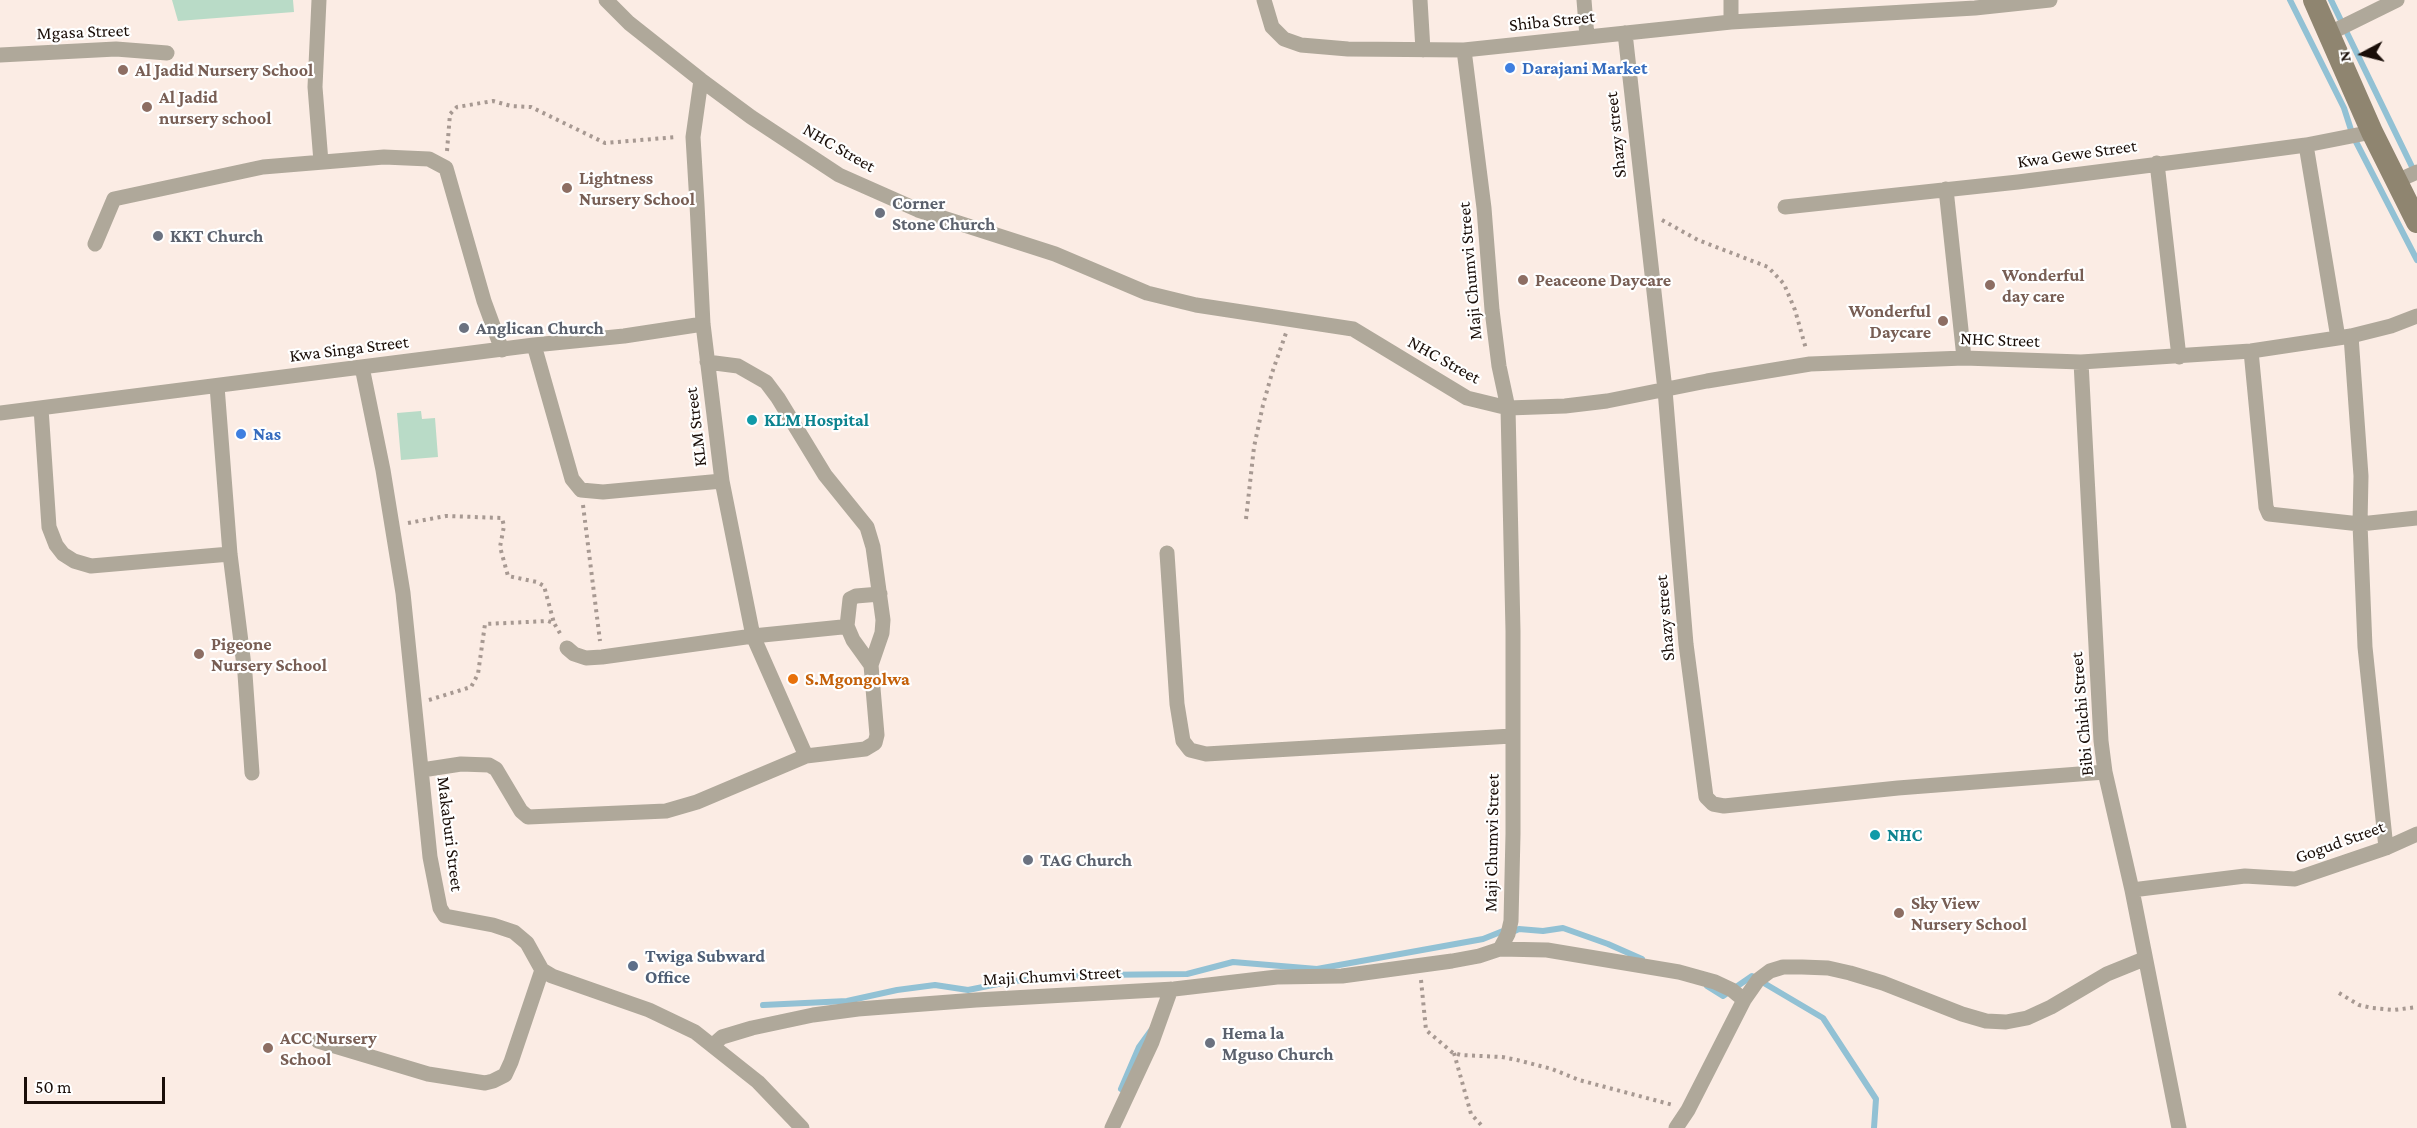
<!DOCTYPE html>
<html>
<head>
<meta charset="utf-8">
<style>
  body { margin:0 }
  #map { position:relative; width:2417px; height:1128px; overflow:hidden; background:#fbece4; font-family:"Crimson Pro",serif }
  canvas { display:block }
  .north { position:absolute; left:2333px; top:24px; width:60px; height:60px; -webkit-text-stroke:4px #fff; paint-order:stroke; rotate:263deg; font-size:16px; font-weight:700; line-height:24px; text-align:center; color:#1a0e08 }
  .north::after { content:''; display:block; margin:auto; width:21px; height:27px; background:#1a0e08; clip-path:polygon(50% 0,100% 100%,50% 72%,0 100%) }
  .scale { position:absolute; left:24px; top:1077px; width:141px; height:27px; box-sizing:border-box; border:3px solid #1a0e08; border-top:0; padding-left:8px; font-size:18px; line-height:21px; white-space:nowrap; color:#1a0e08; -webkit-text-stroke:4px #fff; paint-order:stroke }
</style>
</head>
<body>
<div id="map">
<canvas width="2417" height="1128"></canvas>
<div class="north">N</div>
<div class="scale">50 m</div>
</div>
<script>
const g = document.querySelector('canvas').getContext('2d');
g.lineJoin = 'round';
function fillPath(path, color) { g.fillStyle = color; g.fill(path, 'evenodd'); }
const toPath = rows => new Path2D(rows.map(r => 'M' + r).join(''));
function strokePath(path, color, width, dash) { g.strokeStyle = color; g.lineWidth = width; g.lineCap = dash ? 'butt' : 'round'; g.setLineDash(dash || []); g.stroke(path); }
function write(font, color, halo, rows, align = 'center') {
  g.font = font + ' "Crimson Pro",serif'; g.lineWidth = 4.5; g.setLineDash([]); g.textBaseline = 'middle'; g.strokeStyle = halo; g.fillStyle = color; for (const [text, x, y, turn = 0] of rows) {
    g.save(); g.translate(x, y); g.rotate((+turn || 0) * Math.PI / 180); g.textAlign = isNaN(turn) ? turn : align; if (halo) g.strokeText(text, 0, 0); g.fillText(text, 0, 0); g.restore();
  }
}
fillPath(toPath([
  [172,0,293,0,294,12,178,21],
  [421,411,422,419,435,418,438,457,401,460,397,413]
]), '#b9dbc7');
strokePath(toPath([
  [2290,0,2344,108,2353,136,2417,260],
  [2331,0,2415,173],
  [1707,986,1723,996,1752,976,1823,1018,1876,1099,1874,1128],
  [763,1005,847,1001,897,990,935,985,968,990,1013,981,1092,975,1187,974,1233,962,1317,969,1483,939,1503,931,1508,934,1519,929,1543,931,1563,928,1608,944,1642,959],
  [1121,1089,1139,1047,1152,1029]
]), '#92c1d4', 6);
strokePath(toPath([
  [447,151,450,114,457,107,493,101,511,106,531,107,605,143,677,137],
  [1662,220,1698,240,1768,267,1784,284,1795,310,1806,349],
  [583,505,600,641],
  [1246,519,1254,447,1263,405,1272,373,1286,333],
  [408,523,446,516,502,518,504,526,500,547,508,576,537,582,544,586,554,623],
  [429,700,471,687,478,674,485,624,548,621,554,623,561,635],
  [1421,980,1426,1030,1453,1053,1461,1055,1502,1057,1517,1060,1552,1069,1579,1080,1673,1105],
  [2339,993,2359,1005,2372,1008,2394,1010,2417,1007],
  [1454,1053,1471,1114,1484,1128]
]), '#a79992', 4, [3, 4.5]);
strokePath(toPath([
  [319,0,315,87,321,162],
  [606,0,629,23,701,80,751,117,839,175,918,210,1055,254,1147,293,1196,305,1353,329,1467,398,1508,408,1565,406,1607,401,1707,381,1810,364,1964,358,2081,362,2251,351,2351,336,2391,326,2417,316],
  [1264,0,1272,27,1284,39,1301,45,1348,49,1464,50,1731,22,1975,8,2050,0],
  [1420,0,1423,50],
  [1584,0,1587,37],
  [1731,22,1731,0],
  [1625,33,1665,390,1686,644,1706,797,1713,804,1724,806,1898,788,2105,772],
  [2330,33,2397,0],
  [0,55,116,49,167,53],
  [701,80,693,137,697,204,703,324,722,481,753,636,806,756],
  [2306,145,2338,338],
  [2157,163,2179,357],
  [2397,181,2417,172],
  [1946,189,1964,358],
  [1785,207,2018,182,2231,155,2306,145,2372,132],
  [95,244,114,199,263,167,384,157,429,159,446,168,484,301,502,350],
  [2351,336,2361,476,2360,524,2365,647,2386,848],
  [534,345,572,479,581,490,603,492,722,481],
  [2251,351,2266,507,2269,514,2360,524,2417,518],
  [2081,362,2101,741,2105,772,2132,890,2179,1128],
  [362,367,383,470,403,593,430,857,440,908,445,916,493,925,514,932,527,943,542,970,552,976,649,1010,695,1032,758,1082,802,1128],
  [217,386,230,554,245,674,252,773],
  [41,408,49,527,56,545,63,554,74,561,91,566,230,554],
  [0,413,534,345,624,336,703,324],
  [1167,553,1177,704,1183,741,1190,750,1206,754,1512,736],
  [847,626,853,640,871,665],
  [567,648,574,654,586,658,602,657,753,636,842,627,847,626,850,599,856,596,880,594],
  [422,770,461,764,489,765,496,769,521,811,528,817,666,811,697,802,806,756,865,749,875,743,877,735,871,665,882,633,883,620,873,547,867,527,825,475,778,398,766,382,738,366,707,362],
  [2132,890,2245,876,2295,879,2386,848,2417,834],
  [1500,949,1547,950,1679,972,1715,982,1732,990,1744,1000],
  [318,1041,428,1074,485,1083,493,1081,505,1075,511,1062,542,970],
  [713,1045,722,1037,752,1028,813,1015,858,1009,976,1000,1174,989,1277,977,1342,976,1452,961,1479,956,1500,949,1508,934,1511,921,1513,834,1513,631,1508,408,1499,366,1492,310,1484,208,1464,50],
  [1112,1128,1152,1042,1171,989],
  [1676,1128,1688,1110,1744,1000,1758,980,1770,971,1783,967,1802,967,1828,968,1850,973,1883,983,1962,1014,1986,1021,2006,1022,2027,1018,2051,1007,2107,974,2144,959]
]), '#afa89a', 15);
strokePath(toPath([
  [2314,0,2372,132,2417,222]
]), '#8f8570', 22);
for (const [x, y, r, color] of [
  [1510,68,6,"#3f7fe0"],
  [123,70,6,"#8d6e63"],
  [147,107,6,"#8d6e63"],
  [567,188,6,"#8d6e63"],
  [880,213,6,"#6b7280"],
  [158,236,6,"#6b7280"],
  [1523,280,6,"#8d6e63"],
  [1990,285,6,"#8d6e63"],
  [1943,321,6,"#8d6e63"],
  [464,328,6,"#6b7280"],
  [752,420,6,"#0f9aa8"],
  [241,434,6,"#3f7fe0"],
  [199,654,6,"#8d6e63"],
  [793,679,6,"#e8710a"],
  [1875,835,6,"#0f9aa8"],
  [1028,860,6,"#6b7280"],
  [1899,913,6,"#8d6e63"],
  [633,966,6,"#5c6f8a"],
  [1210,1043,6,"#6b7280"],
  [268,1048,6,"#8d6e63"]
]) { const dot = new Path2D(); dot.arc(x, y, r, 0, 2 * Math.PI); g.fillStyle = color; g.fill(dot); strokePath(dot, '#fff', 2); }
write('18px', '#1a0e08', '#fff', [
  ["Shiba Street",1552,21,-6],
  ["Mgasa Street",83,32,-2],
  ["Shazy street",1616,135,-96],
  ["NHC Street",839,148,30],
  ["Kwa Gewe Street",2077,154,-8],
  ["Maji Chumvi Street",1470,271,-95],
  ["NHC Street",2000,340,2],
  ["Kwa Singa Street",349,349,-7],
  ["NHC Street",1444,360,29],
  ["KLM Street",696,427,-97],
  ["Shazy street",1665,618,-95],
  ["Bibi Chichi Street",2082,714,-95],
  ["Makaburi Street",450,834,83],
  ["Gogud Street",2340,842,-20],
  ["Maji Chumvi Street",1492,843,-89],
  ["Maji Chumvi Street",1052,976,-3]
]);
write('bold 18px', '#366cbe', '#fff', [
  ["Darajani Market",1522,68],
  ["Nas",253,434]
], 'left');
write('bold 18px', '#785e54', '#fff', [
  ["Al Jadid Nursery School",135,70],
  ["Al Jadid",159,97],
  ["nursery school",159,118],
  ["Lightness",579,178],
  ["Nursery School",579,199],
  ["Wonderful",2002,275],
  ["day care",2002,296],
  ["Peaceone Daycare",1535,280],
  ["Wonderful",1931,311,"right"],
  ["Daycare",1931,332,"right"],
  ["Pigeone",211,644],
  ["Nursery School",211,665],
  ["Sky View",1911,903],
  ["Nursery School",1911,924],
  ["ACC Nursery",280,1038],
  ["School",280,1059]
], 'left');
write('bold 18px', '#5b616d', '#fff', [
  ["Corner",892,203],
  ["Stone Church",892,224],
  ["KKT Church",170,236],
  ["Anglican Church",476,328],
  ["TAG Church",1040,860],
  ["Hema la",1222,1033],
  ["Mguso Church",1222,1054]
], 'left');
write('bold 18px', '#0d838f', '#fff', [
  ["KLM Hospital",764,420],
  ["NHC",1887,835]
], 'left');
write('bold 18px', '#c56008', '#fff', [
  ["S.Mgongolwa",805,679]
], 'left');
write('bold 18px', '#4e5e75', '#fff', [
  ["Twiga Subward",645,956],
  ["Office",645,977]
], 'left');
</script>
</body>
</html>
